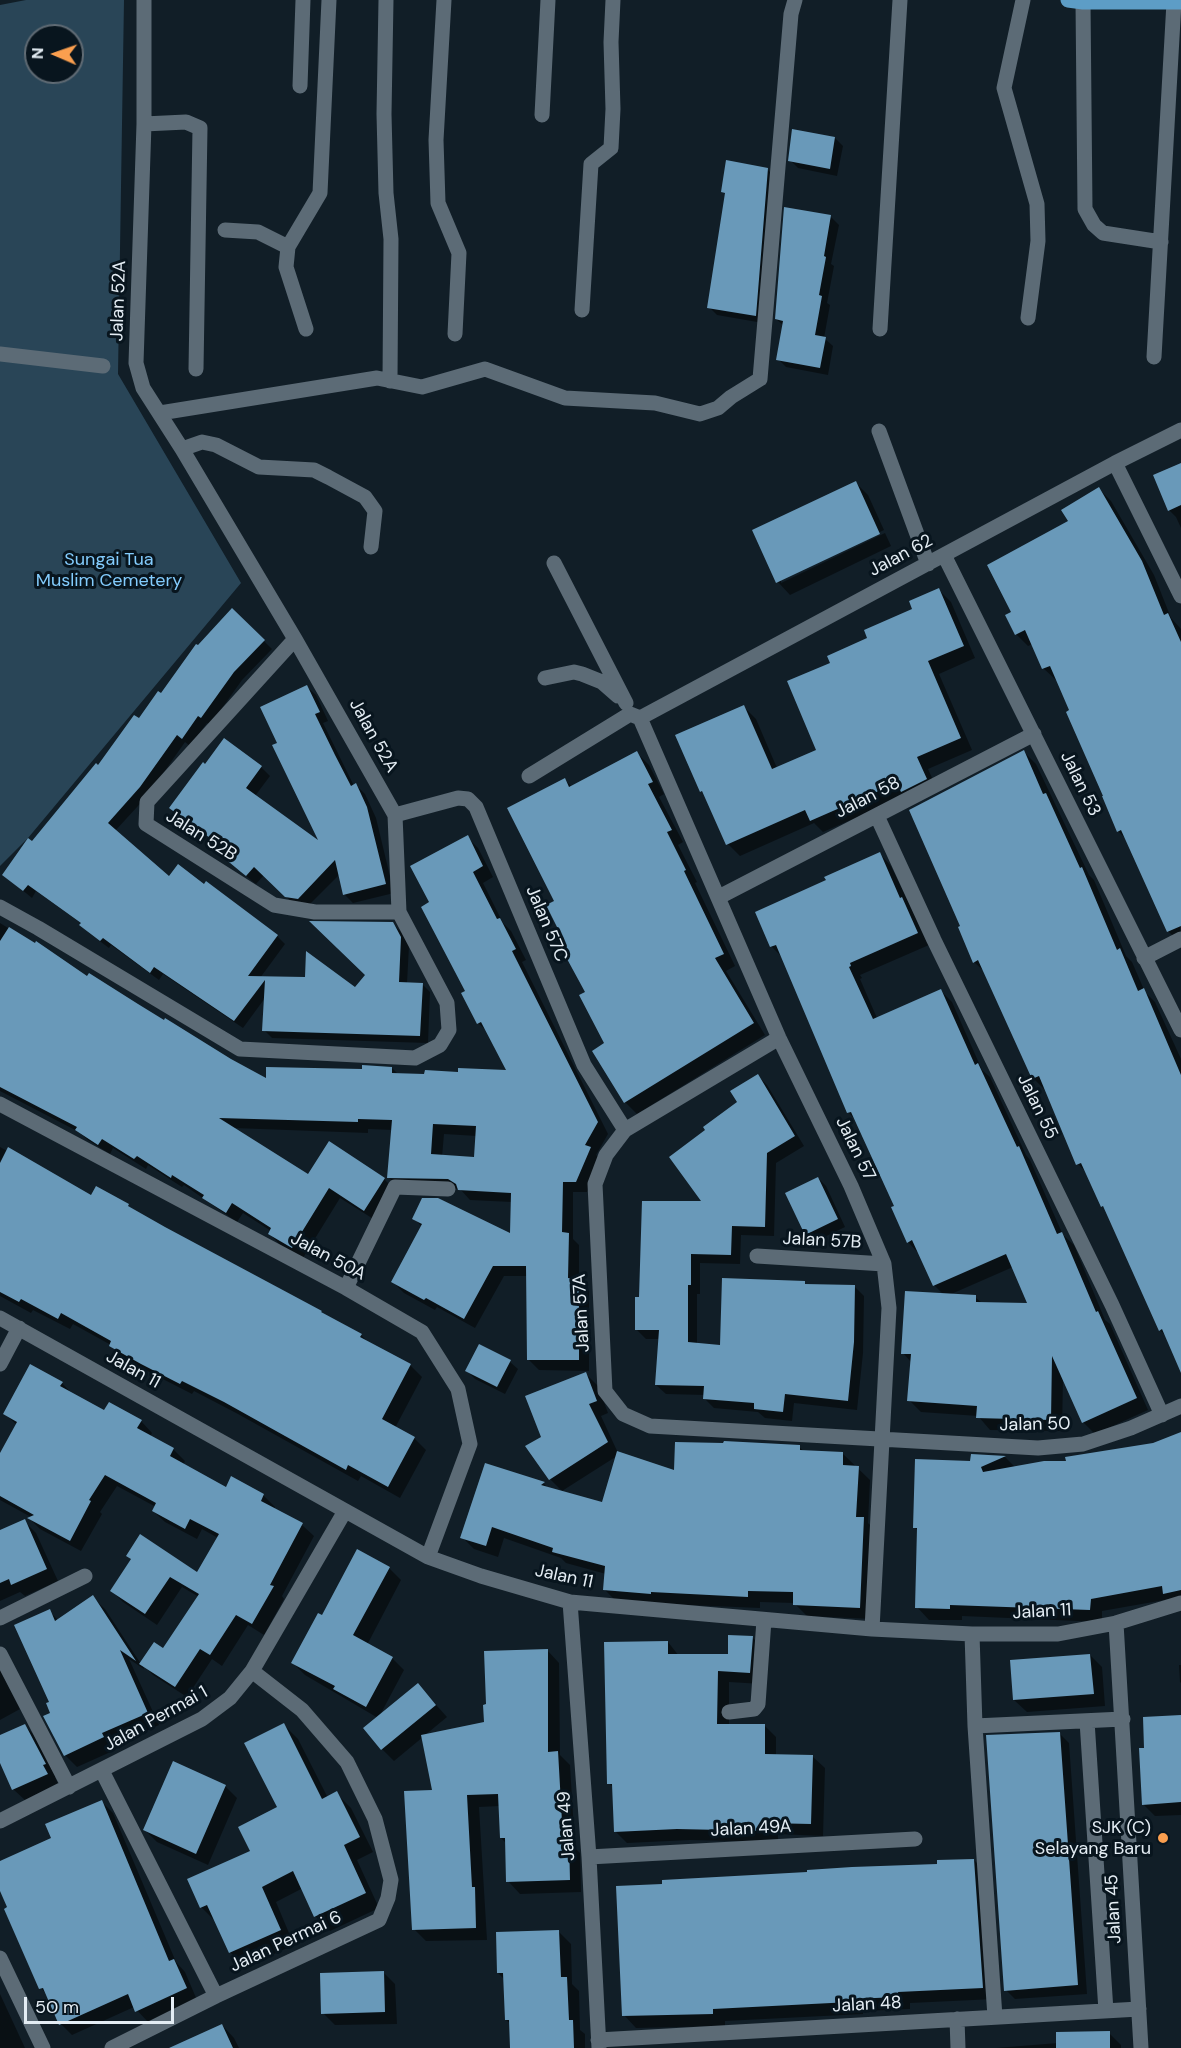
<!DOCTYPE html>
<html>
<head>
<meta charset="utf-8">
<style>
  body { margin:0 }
  #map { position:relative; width:1181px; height:2048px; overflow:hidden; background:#111e27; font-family:"DM Sans",sans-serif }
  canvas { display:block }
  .north { position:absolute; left:24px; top:24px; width:60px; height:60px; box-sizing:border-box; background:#08151e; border:2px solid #606b74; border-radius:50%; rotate:272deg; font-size:16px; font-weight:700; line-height:24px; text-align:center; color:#e4edf4 }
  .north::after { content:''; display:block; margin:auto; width:21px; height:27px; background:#fa9f4f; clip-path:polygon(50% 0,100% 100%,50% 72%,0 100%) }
  .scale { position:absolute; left:24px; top:1997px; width:150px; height:27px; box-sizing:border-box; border:3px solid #e4edf4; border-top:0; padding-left:8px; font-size:18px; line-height:21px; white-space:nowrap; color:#e4edf4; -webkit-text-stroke:4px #08151e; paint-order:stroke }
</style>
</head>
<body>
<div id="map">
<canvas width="1181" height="2048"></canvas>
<div class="north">N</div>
<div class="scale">50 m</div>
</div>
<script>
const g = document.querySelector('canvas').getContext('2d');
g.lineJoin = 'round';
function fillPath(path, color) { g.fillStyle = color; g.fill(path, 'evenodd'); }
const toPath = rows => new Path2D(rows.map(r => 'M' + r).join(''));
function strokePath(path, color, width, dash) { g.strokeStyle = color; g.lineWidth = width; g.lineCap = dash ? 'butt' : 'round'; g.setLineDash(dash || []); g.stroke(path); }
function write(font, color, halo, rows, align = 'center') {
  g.font = font + ' "DM Sans",sans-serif'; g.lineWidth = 6; g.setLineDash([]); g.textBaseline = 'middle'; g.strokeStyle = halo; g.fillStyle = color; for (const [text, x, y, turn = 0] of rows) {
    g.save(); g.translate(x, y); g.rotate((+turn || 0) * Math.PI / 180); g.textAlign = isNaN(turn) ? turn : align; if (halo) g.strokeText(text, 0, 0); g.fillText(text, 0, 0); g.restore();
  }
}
fillPath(toPath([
  [26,0,124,0,118,374,241,583,28,838,0,866,0,5],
  [36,36,72,36,72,72,36,72]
]), '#294557');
fillPath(toPath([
  [835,138,843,146,837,176,798,168,790,160],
  [767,169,775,177,763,323,717,315,709,307,726,195,722,191],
  [831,217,839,225,831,264,834,266,827,303,830,305,824,338,833,346,828,375,786,367,778,359,784,326,776,319],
  [1181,465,1181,528,1176,517,1169,510],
  [856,483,868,495,884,530,781,580,781,583,885,533,891,546,790,595,778,582,754,531],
  [1099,489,1111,501,1154,575,1171,618,1181,629,1180,943,1168,931,1127,840,1118,831,1057,679,1056,680,1043,668,1033,644,1028,646,1016,634,1013,613,1070,522],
  [939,590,951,602,975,658,939,674,972,750,928,769,938,791,906,796,823,832,814,823,740,856,728,844,706,796,701,791,744,707,756,719,777,768,818,750,832,664,914,610],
  [232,610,272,649,242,680,210,725,207,723,190,746,185,742,148,795,115,831,169,878,277,936,285,944,260,978,355,989,367,975,393,924,401,932,409,946,407,983,422,984,430,992,428,1043,272,1038,264,1030,265,998,243,1028,163,974,159,980,111,945,109,948,89,933,82,924,36,891,32,898,4,875,161,695],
  [307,687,316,695,328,721,323,723,354,786,356,785,365,794,376,818,394,893,353,903,344,894,340,874,307,907,295,905,264,875,256,884,252,881,217,851,211,839,171,807,261,767,270,776,255,796,322,845,279,743],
  [1024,752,1036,764,1089,875,1094,880,1126,956,1132,962,1145,992,1155,1002,1181,1059,1181,1369,1166,1336,1160,1330,1107,1211,1102,1206,1088,1174,1078,1164,1046,1091,1033,1078,986,973,974,962],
  [637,753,649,765,664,794,659,797,683,842,678,845,697,882,695,883,735,966,726,971,765,1035,637,1114,625,1102,606,1044,567,944,556,902,565,780,572,787],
  [467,837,478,848,493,877,483,883,503,923,511,931,526,960,522,962,608,1134,596,1155,601,1159,587,1192,573,1192,573,1239,579,1245,579,1281,589,1291,589,1371,539,1370,528,1359,528,1276,504,1276,475,1328,437,1307,435,1310,404,1293,393,1282,422,1227,414,1218,511,1235,512,1202,470,1200,460,1189,400,1188,389,1178,393,1130,368,1129,368,1133,233,1128,308,1176,384,1179,395,1190,375,1220,340,1198,303,1258,280,1245,270,1234,271,1231,243,1213,237,1222,184,1185,182,1187,148,1165,146,1169,113,1148,110,1154,88,1140,79,1132,0,1091,0,923,88,978,267,1080,392,1068,398,1074,426,1076,508,1071,488,1032,478,1023,431,903],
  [444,1134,477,1136,475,1159,442,1157],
  [880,854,891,866,929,945,860,975,862,978,860,979,877,1018,940,990,952,1002,982,1070,990,1077,1026,1155,1030,1160,1063,1235,1074,1245,1105,1320,1110,1324,1148,1410,1095,1434,1083,1422,1063,1377,1062,1431,990,1430,978,1416,921,1412,909,1400,911,1362,903,1353,944,1295,934,1285,920,1255,908,1242,896,1207,857,1121,848,1112,783,958,772,947,757,913,828,881],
  [1013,1267,1029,1304,982,1303,975,1297,949,1295],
  [758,1076,767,1085,804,1146,776,1163,774,1236,741,1235,740,1264,700,1263,700,1294,697,1294,697,1344,722,1346,804,1282,807,1286,855,1287,864,1296,863,1353,857,1410,794,1403,792,1421,765,1418,758,1412,714,1408,704,1398,705,1395,666,1394,656,1385,660,1339,646,1339,637,1330,640,1298,704,1203,739,1103],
  [0,1147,92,1197,164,1228,361,1335,368,1342,410,1365,422,1377,395,1428,414,1438,426,1450,400,1498,361,1476,358,1481,238,1414,194,1391,192,1394,155,1375,122,1357,111,1345,73,1324,70,1329,33,1310,31,1313,0,1296],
  [818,1178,826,1186,845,1227,814,1242,806,1234],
  [510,1362,518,1369,505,1394,475,1379,467,1371],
  [586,1374,598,1386,608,1413,601,1416,618,1453,675,1472,799,1447,805,1452,843,1454,870,1480,868,1523,876,1531,872,1619,807,1616,794,1603,760,1602,760,1608,617,1602,604,1589,606,1574,566,1563,561,1558,504,1538,498,1557,474,1549,462,1537,486,1465,544,1484,549,1489,603,1503,617,1456,562,1491,550,1479,543,1438],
  [62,1383,73,1395,105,1412,141,1421,152,1433,150,1437,173,1449,185,1461,183,1465,226,1489,232,1478,263,1495,275,1507,274,1509,302,1525,314,1536,282,1596,284,1599,264,1635,248,1625,222,1666,212,1659,187,1697,153,1675,143,1665,144,1669,129,1659,159,1725,113,1746,115,1750,77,1767,65,1755,52,1713,49,1611,58,1620,92,1597,105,1609,141,1664,164,1650,199,1597,182,1587,157,1625,123,1602,112,1591,132,1560,128,1556,198,1575,218,1538,202,1529,197,1539,165,1522,153,1511,156,1507,117,1486,100,1512,102,1514,81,1551,40,1529,29,1518,31,1517,0,1500,0,1456,17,1425,5,1414],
  [1181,1433,1181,1604,1170,1599,1102,1611,1102,1622,962,1616,962,1620,929,1620,917,1607,919,1531,915,1528,972,1462,972,1456,1005,1457,1015,1467,1067,1463,1153,1445],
  [24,1521,36,1533,58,1581,25,1596,20,1592,0,1601,0,1531],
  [389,1568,401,1580,367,1645,392,1658,404,1670,379,1717,418,1685,447,1717,424,1736,485,1724,547,1650,559,1663,560,1755,570,1765,575,1848,580,1853,581,1892,520,1894,508,1881,506,1843,501,1838,500,1806,479,1807,487,1940,426,1941,414,1929,434,1792,423,1737,394,1761,382,1749,378,1718,305,1675,293,1663,322,1617],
  [752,1637,764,1649,762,1684,729,1682,729,1725,764,1725,776,1737,776,1756,813,1757,825,1768,823,1836,778,1834,778,1842,690,1840,627,1843,615,1831,614,1788,609,1783,668,1642,679,1656,729,1656],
  [1090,1655,1102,1667,1105,1706,1027,1712,1014,1700],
  [1179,1665,1181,1665,1181,1683,1180,1682],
  [0,1670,20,1709,0,1720],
  [1181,1717,1181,1815,1155,1816,1143,1804,1145,1749],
  [283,1724,298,1739,328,1798,336,1793,351,1808,373,1852,357,1860,379,1908,330,1931,315,1916,303,1888,276,1902,294,1945,245,1967,230,1952,217,1923,201,1907,252,1852,279,1808],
  [25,1726,37,1738,57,1776,55,1777,59,1786,26,1801,13,1789,0,1759,0,1737],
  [1059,1733,1069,1743,1087,1994,1015,1999,1006,1990],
  [225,1786,237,1798,208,1865,157,1842,145,1830],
  [101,1801,113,1813,176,1962,185,1972,197,2000,148,2022,134,2007,72,2035,61,2024,48,1996,41,1988,0,1888,0,1863,53,1838],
  [974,1860,986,1872,995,1999,910,2003,910,2009,863,2011,863,2014,725,2021,725,2026,636,2028,624,2015,664,1885,939,1866],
  [559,1932,571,1944,572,1984,579,1991,580,2030,585,2034,585,2048,512,2048,511,2024,506,2020,505,1980,498,1973],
  [383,1972,395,1984,397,2024,335,2025,323,2013],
  [0,1994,25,2048,0,2048],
  [222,2025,234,2038,239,2048,174,2048],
  [1109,2033,1121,2045,1121,2048,996,2048,1058,2043]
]), '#0007');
fillPath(toPath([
  [792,129,835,137,830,169,788,161],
  [726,160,768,168,756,316,707,308,725,193,721,192],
  [784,207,831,215,824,256,826,257,819,295,822,296,815,335,826,337,820,368,776,360,783,321,775,319],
  [1181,463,1181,505,1168,511,1153,475],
  [856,481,880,534,776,583,752,530],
  [1099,487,1142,561,1164,615,1168,613,1181,642,1181,926,1167,932,1121,830,1117,832,1102,796,1103,796,1066,712,1069,710,1050,666,1042,669,1025,630,1015,635,1005,615,1011,612,987,565,1068,521,1061,510],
  [939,588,964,646,928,661,961,738,917,757,927,779,901,792,897,783,810,821,805,810,726,845,702,791,700,792,675,735,744,705,772,769,816,750,787,681,830,663,827,656,867,638,864,630,912,609,909,601],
  [232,608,265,640,234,672,201,718,198,716,182,739,177,735,140,787,108,823,169,876,178,864,204,884,206,881,278,935,248,976,305,977,306,951,355,987,365,975,309,921,393,922,401,937,399,982,423,983,420,1036,262,1031,265,980,234,1021,154,967,150,973,103,938,100,941,79,925,81,923,28,885,23,891,2,875,28,838,32,841,96,763,98,765,134,715,139,718,158,691,161,693,196,644,198,645],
  [307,685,320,712,315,714,335,755,351,786,356,783,367,807,386,884,343,895,335,860,298,899,285,897,254,867,246,876,241,872,206,843,210,838,169,808,203,762,205,764,224,738,262,766,246,788,318,840,272,745,277,743,260,707],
  [1024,750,1043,794,1046,793,1080,868,1082,867,1117,950,1120,948,1138,991,1144,988,1181,1075,1181,1373,1162,1329,1159,1331,1103,1206,1101,1207,1081,1163,1076,1165,1039,1076,1032,1079,978,960,973,963,958,927,960,926,909,810],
  [637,751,653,782,648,784,672,830,667,832,686,870,684,871,724,954,715,958,754,1023,624,1103,592,1051,604,1043,579,995,585,992,560,946,565,943,546,905,554,901,507,808,565,778,569,787],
  [468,835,483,866,473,872,497,919,500,918,516,949,512,951,598,1122,585,1145,591,1147,576,1182,563,1182,562,1232,569,1233,568,1278,579,1279,579,1360,527,1360,526,1266,493,1266,464,1319,426,1298,424,1300,391,1282,422,1224,412,1219,422,1198,438,1198,510,1233,511,1193,458,1190,456,1184,448,1179,387,1178,392,1120,358,1119,358,1122,219,1118,308,1174,329,1141,385,1178,364,1211,329,1188,292,1248,268,1234,271,1228,232,1203,226,1213,202,1198,204,1195,172,1175,171,1178,137,1156,134,1159,102,1139,98,1145,75,1130,77,1127,0,1087,0,941,9,927,35,943,36,941,87,976,89,973,138,1004,164,1020,165,1018,231,1059,266,1078,266,1067,362,1069,362,1065,392,1067,392,1073,424,1074,425,1070,458,1072,458,1068,506,1070,481,1022,477,1024,461,993,465,991,421,907,429,902,410,866],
  [433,1124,476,1126,474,1157,431,1154],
  [880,852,900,898,902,897,918,933,850,963,851,966,849,967,873,1019,941,989,975,1065,978,1063,1017,1147,1019,1146,1057,1234,1062,1232,1096,1312,1098,1311,1137,1398,1082,1423,1052,1356,1051,1420,976,1418,977,1406,907,1401,911,1354,901,1354,905,1291,976,1295,976,1302,1027,1303,1006,1254,933,1286,912,1240,907,1243,891,1207,894,1206,851,1112,847,1113,776,945,770,947,755,912,826,880,824,877],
  [758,1074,795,1136,767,1153,765,1227,732,1226,731,1255,691,1254,691,1285,688,1285,688,1342,720,1345,722,1278,805,1281,805,1284,855,1285,854,1342,848,1401,785,1394,783,1412,754,1409,754,1403,703,1399,704,1386,655,1385,659,1330,635,1330,635,1297,639,1297,642,1201,701,1201,669,1157,705,1130,703,1127,737,1102,730,1091],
  [8,1147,91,1195,96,1186,129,1204,128,1206,165,1227,322,1311,321,1312,362,1334,360,1337,411,1364,382,1419,415,1437,388,1487,348,1465,346,1470,224,1402,182,1381,180,1384,141,1364,109,1346,111,1341,61,1313,58,1319,21,1299,19,1302,0,1292,0,1163],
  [818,1177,838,1219,805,1235,785,1193],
  [479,1344,511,1360,497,1387,465,1371],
  [30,1364,63,1382,60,1386,104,1410,109,1402,142,1420,137,1428,174,1448,170,1456,226,1487,231,1476,264,1494,261,1501,303,1523,270,1585,274,1586,252,1624,236,1615,210,1655,200,1649,175,1687,139,1664,154,1642,163,1648,199,1594,170,1577,145,1614,110,1591,131,1559,126,1556,140,1534,197,1572,219,1534,190,1519,185,1529,152,1511,156,1503,105,1475,89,1500,91,1501,70,1541,27,1518,34,1515,0,1496,0,1453,17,1422,3,1414],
  [586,1372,597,1401,589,1404,608,1442,549,1480,525,1446,541,1437,525,1396],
  [1181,1432,1181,1590,1163,1594,1162,1586,1091,1599,1090,1610,950,1605,950,1609,915,1608,917,1528,913,1528,915,1459,970,1461,971,1454,1006,1456,981,1467,983,1472,1044,1461,1066,1461,1065,1457,1153,1443],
  [724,1441,800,1445,800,1450,843,1452,843,1465,859,1466,856,1517,864,1517,860,1608,793,1605,793,1592,748,1591,748,1597,651,1592,651,1594,603,1590,605,1566,552,1552,553,1548,492,1527,486,1546,460,1538,485,1463,545,1482,541,1485,602,1502,617,1451,674,1470,675,1442,723,1443],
  [25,1519,47,1569,11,1585,9,1579,0,1583,0,1530],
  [357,1549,390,1567,353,1635,393,1657,366,1707,333,1689,335,1686,291,1663,318,1613,322,1615],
  [93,1595,136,1661,120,1650,148,1713,102,1733,104,1737,64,1756,43,1716,50,1713,46,1703,49,1702,14,1625,50,1609,55,1621],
  [728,1635,753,1636,750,1673,718,1671,717,1724,765,1724,765,1754,813,1755,811,1824,767,1823,767,1831,677,1829,614,1832,612,1784,607,1784,604,1642,668,1641,668,1654,728,1654],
  [548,1649,548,1752,558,1751,563,1839,569,1839,570,1880,506,1882,505,1838,500,1838,498,1794,467,1795,472,1887,475,1887,476,1928,412,1930,404,1791,432,1790,421,1735,484,1722,483,1705,486,1704,484,1651],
  [1090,1654,1094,1694,1013,1700,1010,1660],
  [418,1683,436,1705,381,1750,363,1728],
  [1181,1715,1181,1802,1142,1805,1139,1748,1144,1748,1143,1717],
  [284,1723,322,1799,337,1791,360,1837,344,1845,366,1893,314,1917,293,1871,262,1887,281,1930,229,1953,207,1905,200,1908,187,1879,250,1851,238,1827,277,1807,244,1743],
  [25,1724,46,1764,43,1765,48,1774,12,1790,0,1763,0,1735],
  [1060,1732,1078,1985,1004,1991,986,1735],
  [173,1761,226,1785,196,1854,143,1830],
  [102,1800,169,1961,174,1959,187,1988,135,2012,128,1994,59,2025,43,1988,39,1989,4,1909,7,1907,0,1891,0,1861,51,1838,45,1824],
  [974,1859,983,1988,898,1992,899,1997,851,1999,851,2002,713,2009,713,2014,622,2016,616,1886,662,1884,662,1880,807,1872,807,1870,852,1867,937,1864,937,1860],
  [559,1930,561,1977,567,1977,569,2020,573,2020,574,2048,510,2048,509,2020,505,2020,503,1973,497,1973,496,1932],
  [384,1971,385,2012,321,2014,320,1973],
  [222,2024,233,2048,169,2048],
  [1110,2031,1110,2048,1056,2048,1056,2032]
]), '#6999b9');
strokePath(toPath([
  [386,0,384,114,386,193,391,239,390,381],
  [444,0,436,140,438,203,459,253,455,334],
  [1023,0,1004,88,1037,204,1038,241,1028,318],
  [1083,2,1085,209,1094,225,1103,233,1161,242],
  [300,86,303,0],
  [542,115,548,0],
  [144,124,186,122,200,128,196,369],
  [225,230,258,232,288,247],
  [582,310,591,164,611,148,613,109,611,42,613,0],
  [306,329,286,267,288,247,320,193,329,0],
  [880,329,900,0],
  [0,354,103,366],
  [1154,357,1174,2],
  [160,413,377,378,422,387,485,369,565,398,655,403,700,414,718,408,731,397,760,379,791,14,795,0],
  [879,431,928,564],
  [182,449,202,442,216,445,259,467,314,470,328,477,365,497,375,511,371,547],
  [1115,463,1181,596],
  [944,555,1181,1030],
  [554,563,626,703],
  [295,639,147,802,146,824,274,905,315,912,399,912],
  [545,678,574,672,582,674,602,682,618,696],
  [640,718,779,1038,851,1186,884,1264,889,1308,872,1629],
  [640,718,1115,463,1181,430],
  [529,776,630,714,640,718],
  [395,815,458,798,468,799,476,807,584,1065,625,1130],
  [877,816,934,940,1112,1305,1162,1415],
  [719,897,1034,734],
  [0,907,38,928,240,1049,415,1058,440,1045,449,1030,447,1003,399,912,395,815,295,639,182,449,143,388,136,363,144,124,144,0],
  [1144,958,1181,939],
  [779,1038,625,1130,606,1155,595,1184,605,1391,623,1414,650,1426,1038,1448,1083,1444,1131,1428,1181,1406],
  [0,1104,346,1288,422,1332,458,1389,470,1444,428,1557],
  [757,1256,884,1264],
  [346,1288,395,1187,448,1189],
  [0,1318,428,1557,481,1576,570,1602,872,1629,972,1634,1058,1634,1116,1623,1181,1603],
  [0,1364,19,1328],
  [570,1602,589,1857,599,2048],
  [0,1618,85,1576],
  [1116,1623,1141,2048],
  [972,1634,975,1726,995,2017],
  [0,1654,69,1787],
  [729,1712,754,1709,758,1704,764,1620],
  [1087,1721,1106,2011],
  [975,1726,1123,1719],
  [102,1771,216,1996],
  [0,1821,202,1719,230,1698,252,1671,345,1511],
  [589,1857,915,1839],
  [0,1958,43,2048],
  [957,2019,958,2048],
  [598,2040,1139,2009],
  [112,2048,216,1996,379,1920,388,1898,391,1880,375,1819,347,1762,302,1710,252,1671]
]), '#5c6b76', 15);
strokePath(toPath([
  [1068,0,1083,2,1181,2]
]), '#5d9dc6', 15);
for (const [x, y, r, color] of [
  [1163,1838,6,"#fa9f4f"]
]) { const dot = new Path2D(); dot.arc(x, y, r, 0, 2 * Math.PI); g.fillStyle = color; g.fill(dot); strokePath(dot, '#08151e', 2); }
write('18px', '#e4edf4', '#08151e', [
  ["Jalan 52A",119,301,-88],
  ["Jalan 62",901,556,-28],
  ["Jalan 52A",373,736,61],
  ["Jalan 53",1080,784,64],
  ["Jalan 58",868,798,-27],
  ["Jalan 52B",201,836,32],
  ["Jalan 57C",546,924,67],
  ["Jalan 55",1037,1107,64],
  ["Jalan 57",855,1149,64],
  ["Jalan 57B",822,1241,3],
  ["Jalan 50A",328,1257,28],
  ["Jalan 57A",582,1313,-93],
  ["Jalan 11",133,1370,29],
  ["Jalan 50",1035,1425,-1],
  ["Jalan 11",564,1577,12],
  ["Jalan 11",1042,1612,-3],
  ["Jalan Permai 1",156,1719,-29],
  ["Jalan 49",567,1826,-94],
  ["Jalan 49A",751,1829,-3],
  ["Jalan 45",1114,1909,-93],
  ["Jalan Permai 6",286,1942,-25],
  ["Jalan 48",867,2005,-3]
]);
write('18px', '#83ccfd', '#08151e', [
  ["Sungai Tua",109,560],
  ["Muslim Cemetery",109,581]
]);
write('18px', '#e4edf4', '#08151e', [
  ["SJK (C)",1151,1828],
  ["Selayang Baru",1151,1849]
], 'right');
</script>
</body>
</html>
